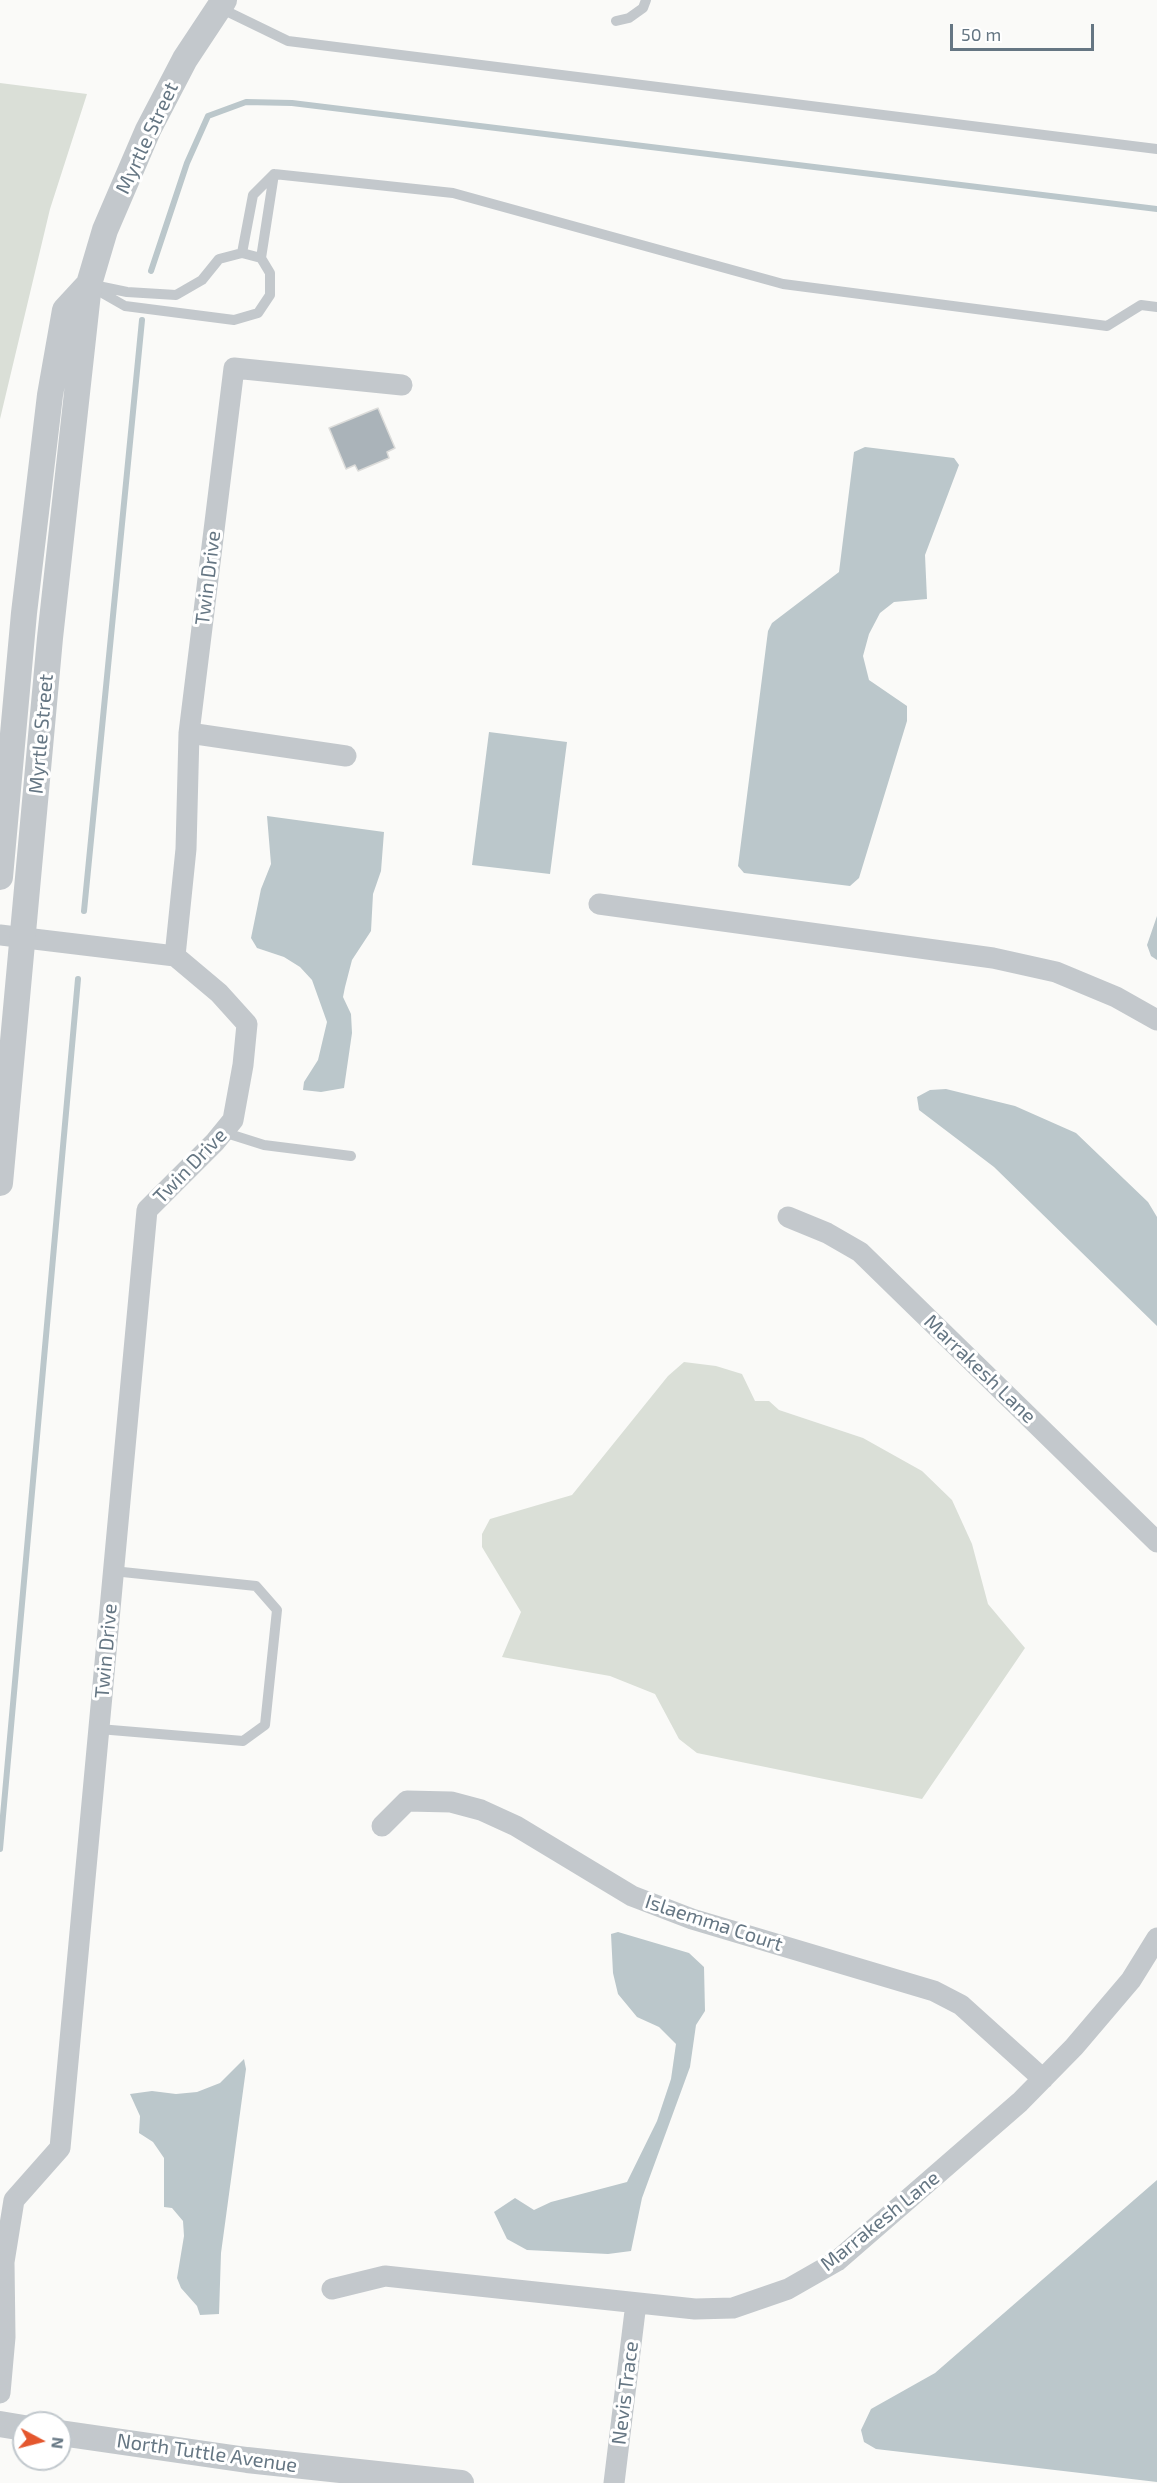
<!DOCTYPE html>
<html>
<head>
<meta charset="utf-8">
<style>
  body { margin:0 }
  #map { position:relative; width:1157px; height:2483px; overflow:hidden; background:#fafaf8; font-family:"Exo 2",sans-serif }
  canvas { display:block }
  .north { position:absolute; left:12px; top:2411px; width:60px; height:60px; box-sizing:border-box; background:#fff; border:2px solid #c1c8cd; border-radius:50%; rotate:97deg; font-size:16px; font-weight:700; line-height:24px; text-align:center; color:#657683 }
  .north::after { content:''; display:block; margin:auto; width:21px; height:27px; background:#e4572e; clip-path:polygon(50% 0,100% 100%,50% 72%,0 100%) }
  .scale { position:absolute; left:950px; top:24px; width:144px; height:27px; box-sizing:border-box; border:3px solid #657683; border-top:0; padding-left:8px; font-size:18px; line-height:21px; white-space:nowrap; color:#657683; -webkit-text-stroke:4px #fff; paint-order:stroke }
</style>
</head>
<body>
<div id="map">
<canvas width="1157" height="2483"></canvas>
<div class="north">N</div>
<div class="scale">50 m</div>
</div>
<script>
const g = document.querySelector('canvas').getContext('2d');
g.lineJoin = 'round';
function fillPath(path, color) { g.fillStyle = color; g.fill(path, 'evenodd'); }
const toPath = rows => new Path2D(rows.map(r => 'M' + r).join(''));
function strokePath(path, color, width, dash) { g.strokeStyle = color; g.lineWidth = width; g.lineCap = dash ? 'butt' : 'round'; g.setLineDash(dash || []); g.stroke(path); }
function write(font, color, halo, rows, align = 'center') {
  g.font = font + ' "Exo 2",sans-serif'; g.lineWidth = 6; g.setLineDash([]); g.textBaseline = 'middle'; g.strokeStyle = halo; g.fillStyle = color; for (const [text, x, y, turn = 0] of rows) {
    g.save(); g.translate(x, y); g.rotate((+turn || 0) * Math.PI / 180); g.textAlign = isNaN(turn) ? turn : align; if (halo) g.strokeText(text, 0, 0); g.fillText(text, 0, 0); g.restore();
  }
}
fillPath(toPath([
  [0,83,87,94,50,209,0,419],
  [684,1362,716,1366,742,1374,755,1401,769,1401,779,1410,863,1438,922,1471,952,1500,972,1544,988,1604,1025,1648,922,1799,697,1753,679,1739,655,1694,610,1676,502,1657,521,1612,482,1547,482,1534,490,1519,572,1495,668,1376]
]), '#dadfd7');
fillPath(toPath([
  [865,447,954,458,959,465,925,555,927,599,894,602,880,613,869,634,863,656,869,680,907,706,907,721,859,878,850,886,744,873,738,866,768,631,772,623,839,572,854,452],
  [489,732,567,742,550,874,472,865],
  [267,816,384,832,381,871,373,894,371,931,352,960,345,987,343,997,351,1014,352,1033,344,1088,321,1092,303,1090,304,1082,318,1060,327,1022,312,980,300,967,284,957,257,948,251,938,261,889,271,864],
  [1157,916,1157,960,1151,956,1147,945],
  [946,1089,1015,1106,1076,1133,1148,1202,1157,1217,1157,1326,994,1167,919,1110,917,1097,930,1090],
  [618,1932,689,1953,704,1967,705,2011,696,2025,690,2067,642,2198,631,2251,608,2254,527,2250,507,2239,494,2212,515,2198,534,2210,551,2202,627,2182,657,2121,671,2079,676,2044,659,2027,637,2017,618,1994,613,1973,611,1934],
  [244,2059,246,2069,221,2253,219,2314,200,2315,197,2306,181,2288,177,2278,184,2236,183,2221,172,2208,164,2207,164,2158,153,2142,139,2133,140,2116,130,2094,152,2091,176,2094,197,2092,220,2083],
  [1157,2180,1157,2482,876,2449,864,2442,861,2430,871,2409,935,2373]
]), '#bbc7cb');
strokePath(toPath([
  [151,271,187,163,208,116,246,102,292,103,1157,209],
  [84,911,142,320],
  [0,1849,78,979]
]), '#bbc7cb', 6);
const building = toPath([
  [378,408,395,448,387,452,389,458,358,471,355,465,346,469,329,428,378,408]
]);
fillPath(building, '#aab3b9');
strokePath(building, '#dcdcda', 1.5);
strokePath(toPath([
  [220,8,288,41,1157,149],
  [616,21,629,18,643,8,646,0],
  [274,174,453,193,783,284,1107,326,1141,305,1157,307],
  [242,253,253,195,274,174],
  [90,286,125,306,234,320,258,313,270,295,270,273,261,258,274,174],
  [98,286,127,292,176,295,202,280,219,259,242,253,261,258],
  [223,1132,264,1145,351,1156],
  [99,1729,243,1741,265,1725,277,1610,256,1586,113,1571]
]), '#c3c8cc', 10);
strokePath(toPath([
  [189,733,346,756],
  [599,904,993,958,1056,972,1116,997,1157,1020],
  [0,935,175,956],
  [788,1217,827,1233,860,1252,1157,1542],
  [382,1826,407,1801,451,1802,481,1810,516,1826,632,1896,692,1919,934,1991,961,2005,1043,2079],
  [332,2289,385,2276,695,2309,733,2308,788,2289,837,2261,1020,2102,1074,2047,1131,1980,1157,1938],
  [0,2393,5,2337,4,2262,14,2200,60,2148,147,1210,215,1142,233,1120,243,1065,247,1024,219,993,175,956,186,849,189,733,234,368,402,385],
  [614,2483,636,2303]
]), '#c3c8cc', 21);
strokePath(toPath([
  [0,877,24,613,50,395,65,310,89,284],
  [0,1183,50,638,89,284,105,230,148,130,185,59,224,0],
  [0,2424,24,2428],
  [60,2433,247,2460,461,2483]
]), '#c3c8cc', 26);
write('20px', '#657683', '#fff', [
  ["Myrtle Street",147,138,-65],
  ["Twin Drive",208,578,-83],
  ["Myrtle Street",41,734,-85],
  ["Twin Drive",190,1166,-46],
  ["Marrakesh Lane",980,1369,44],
  ["Twin Drive",106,1651,-85],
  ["Islaemma Court",714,1923,18],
  ["Marrakesh Lane",880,2221,-39],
  ["Nevis Trace",625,2393,-83],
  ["North Tuttle Avenue",207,2453,8]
]);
</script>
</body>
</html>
